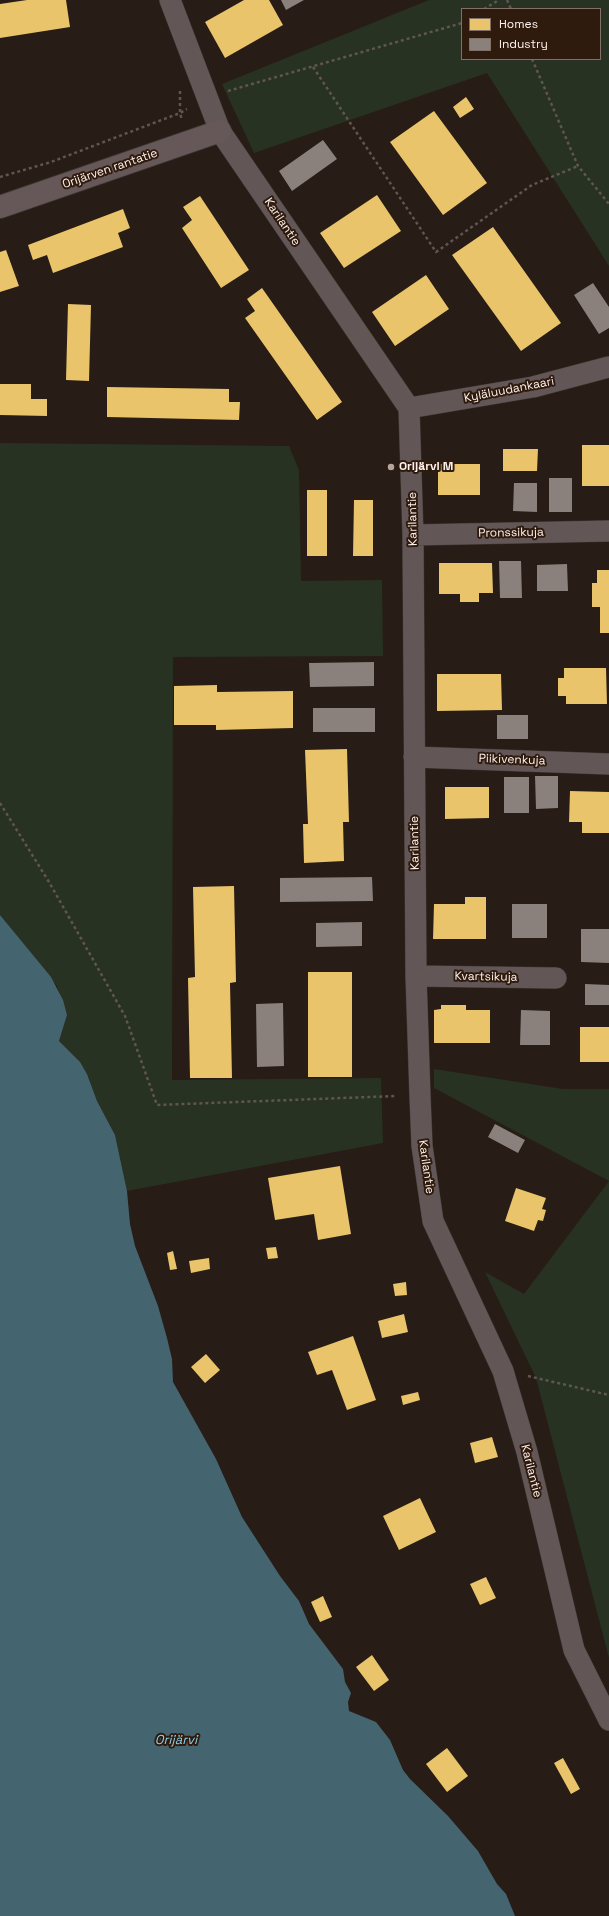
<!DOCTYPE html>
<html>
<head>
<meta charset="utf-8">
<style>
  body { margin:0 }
  #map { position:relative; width:609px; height:1916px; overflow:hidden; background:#271c16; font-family:"Space Grotesk",sans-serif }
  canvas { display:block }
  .legend { position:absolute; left:461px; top:8px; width:140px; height:52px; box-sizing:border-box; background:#2f1a0e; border:1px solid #827067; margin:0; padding:5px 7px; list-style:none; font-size:12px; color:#fef2ec }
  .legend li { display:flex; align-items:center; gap:8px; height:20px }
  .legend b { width:20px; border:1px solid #827067 }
</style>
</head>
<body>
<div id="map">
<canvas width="609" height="1916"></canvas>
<ul class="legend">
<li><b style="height:11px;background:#e9c46a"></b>Homes</li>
<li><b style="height:11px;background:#8a817c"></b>Industry</li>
</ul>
</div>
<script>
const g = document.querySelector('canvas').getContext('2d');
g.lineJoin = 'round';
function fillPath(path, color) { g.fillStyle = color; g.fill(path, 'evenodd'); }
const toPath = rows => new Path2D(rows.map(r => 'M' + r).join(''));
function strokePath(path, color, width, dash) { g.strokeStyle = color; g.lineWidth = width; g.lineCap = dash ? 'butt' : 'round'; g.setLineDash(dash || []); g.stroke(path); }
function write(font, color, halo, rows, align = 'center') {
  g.font = font + ' "Space Grotesk",sans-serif'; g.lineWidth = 4; g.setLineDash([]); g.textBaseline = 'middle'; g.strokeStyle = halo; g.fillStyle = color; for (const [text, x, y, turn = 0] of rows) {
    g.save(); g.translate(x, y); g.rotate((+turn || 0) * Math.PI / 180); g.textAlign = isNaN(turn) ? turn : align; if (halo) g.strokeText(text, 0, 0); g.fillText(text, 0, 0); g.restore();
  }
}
fillPath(toPath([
  [429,0,609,0,609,266,487,73,254,153,222,84],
  [462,9,600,9,600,59,462,59],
  [0,443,289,446,299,470,301,581,382,580,383,656,173,657,172,1080,381,1078,383,1143,127,1191,115,1135,97,1101,87,1074,80,1063,59,1041,67,1015,57,986,0,915],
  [434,1069,563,1089,609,1089,609,1658,536,1378,485,1272,524,1294,609,1181,434,1088]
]), '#283222');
fillPath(toPath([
  [0,915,51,977,63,1000,67,1015,59,1041,80,1062,87,1074,97,1101,115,1135,127,1191,130,1224,135,1246,158,1306,167,1338,172,1359,173,1382,216,1459,242,1517,280,1576,299,1601,309,1624,343,1669,345,1682,351,1693,348,1702,349,1711,376,1722,390,1740,403,1770,410,1779,448,1816,478,1851,497,1884,506,1894,515,1916,0,1916]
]), '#44656f');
fillPath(toPath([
  [27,0,66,0,70,27,0,38,0,4],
  [244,0,269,0,283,25,225,58,205,22],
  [466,97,474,109,460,118,453,107],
  [434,111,487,183,443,215,390,142],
  [377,195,401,231,344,268,320,233],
  [200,196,249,270,221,288,182,228,192,220,183,207],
  [123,209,130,228,118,233,123,247,53,273,47,255,33,260,28,245],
  [493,227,561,323,521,351,452,255],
  [6,250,19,286,0,292,0,252],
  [426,275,449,309,395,346,372,312],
  [262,288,342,402,317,420,245,318,255,311,247,299],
  [68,304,91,305,89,381,66,380],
  [0,384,31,384,31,399,47,399,47,416,0,415],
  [107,387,229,389,229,402,240,402,239,420,107,417],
  [582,445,609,445,609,486,582,486],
  [503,449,538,449,537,471,503,471],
  [438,464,480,464,480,495,438,495],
  [307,490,327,490,327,556,307,556],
  [354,500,373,500,373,556,353,556],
  [439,563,492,563,493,593,479,593,479,602,460,602,460,594,439,594],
  [597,570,609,570,609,633,600,633,600,607,592,607,592,583,597,583],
  [564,668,606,668,607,704,566,704,566,696,558,696,558,678,564,678],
  [437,674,501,674,502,710,437,711],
  [217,685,217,692,293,691,293,728,216,730,216,725,174,725,174,686],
  [347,749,349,822,343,822,344,861,304,863,303,824,308,824,305,750],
  [445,787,489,787,489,818,445,819],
  [570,791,609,792,609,833,582,833,582,822,569,822],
  [234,886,236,982,230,983,232,1078,190,1078,188,978,195,977,193,887],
  [465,897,486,897,486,939,433,939,434,904,465,904],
  [308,972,352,972,352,1077,308,1077],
  [441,1005,466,1005,466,1010,490,1010,490,1043,434,1043,434,1010,441,1009],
  [580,1027,609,1027,609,1062,580,1062],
  [340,1166,351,1234,318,1240,314,1214,275,1220,268,1178],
  [516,1188,546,1198,542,1209,546,1210,543,1221,538,1220,534,1231,505,1221],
  [276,1247,278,1258,268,1259,266,1248],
  [173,1251,177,1269,170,1270,167,1253],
  [209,1258,210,1269,191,1273,189,1261],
  [406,1282,407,1295,395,1296,393,1284],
  [404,1314,408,1332,382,1338,378,1321],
  [353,1336,376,1400,347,1410,332,1370,317,1375,308,1352],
  [206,1354,220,1370,205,1383,191,1367],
  [418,1392,420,1400,403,1405,401,1396],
  [492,1437,498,1457,475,1463,470,1443],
  [420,1498,436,1532,399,1550,383,1516],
  [486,1577,496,1598,480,1605,470,1584],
  [323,1596,332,1617,320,1622,311,1602],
  [372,1655,389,1680,374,1691,356,1667],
  [447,1748,468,1776,447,1792,426,1764],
  [563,1758,580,1789,571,1794,554,1763]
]), '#e9c46a');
fillPath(toPath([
  [281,0,304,0,286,10],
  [323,140,337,159,292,191,279,171],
  [593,283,609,307,609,328,599,334,574,295],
  [549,478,572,478,572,512,549,512],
  [514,483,537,483,537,512,513,511],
  [499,561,521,561,522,598,500,598],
  [567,564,568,591,537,591,537,565],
  [374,662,374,686,310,687,309,663],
  [313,708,375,708,375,732,313,732],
  [497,715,528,715,528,739,497,739],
  [535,776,558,776,558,808,536,809],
  [504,777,529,777,529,813,504,813],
  [372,877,373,901,280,902,280,878],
  [512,904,547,904,547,938,512,938],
  [362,922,362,946,316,947,316,923],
  [581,929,609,929,609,963,581,962],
  [585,984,609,985,609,1005,585,1005],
  [283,1003,284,1066,257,1067,256,1004],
  [521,1010,550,1011,550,1045,520,1045],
  [495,1124,525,1140,518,1153,488,1137]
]), '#8a817c');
const street = toPath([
  [170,0,220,131,409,408,413,535,416,976,420,1096,422,1146,433,1221,503,1371,527,1452,574,1650,609,1720],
  [409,408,533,387,609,367],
  [413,535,609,531],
  [414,757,609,764],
  [416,976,556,978]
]);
const secondary = toPath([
  [0,207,220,131]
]);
strokePath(street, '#3f3731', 22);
strokePath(secondary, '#3f3731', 24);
strokePath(toPath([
  [507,0,511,9],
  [484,9,499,0],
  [532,59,578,166,609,204],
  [313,67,436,252,532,185,578,166],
  [180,91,180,113,182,120],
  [228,91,462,23],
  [0,177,51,162,180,113,187,109],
  [0,803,49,882,125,1016,157,1105,396,1096],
  [528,1376,609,1395]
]), '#5f5553', 2.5, [3, 3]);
strokePath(street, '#625657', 21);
strokePath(secondary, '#665858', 22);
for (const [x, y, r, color] of [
  [391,467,4,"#b3a7a1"]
]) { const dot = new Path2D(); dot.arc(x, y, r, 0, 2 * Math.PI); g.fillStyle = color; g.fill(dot); strokePath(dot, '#2f1a0e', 1.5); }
write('12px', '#fef2ec', '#2f1a0e', [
  ["Orijärven rantatie",110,169,-19],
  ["Karilantie",282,222,56],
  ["Kyläluudankaari",509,390,-11],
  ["Karilantie",413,519,-91],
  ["Pronssikuja",511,533,-1],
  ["Piikivenkuja",512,760,2],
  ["Karilantie",415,843,-91],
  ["Kvartsikuja",486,977,1],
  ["Karilantie",426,1167,82],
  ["Karilantie",531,1471,76]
]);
write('bold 12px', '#fef2ec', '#2f1a0e', [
  ["Orijärvi M",399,467]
], 'left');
write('italic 13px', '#8dd2e9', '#2f1a0e', [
  ["Orijärvi",176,1740]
]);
</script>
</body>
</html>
